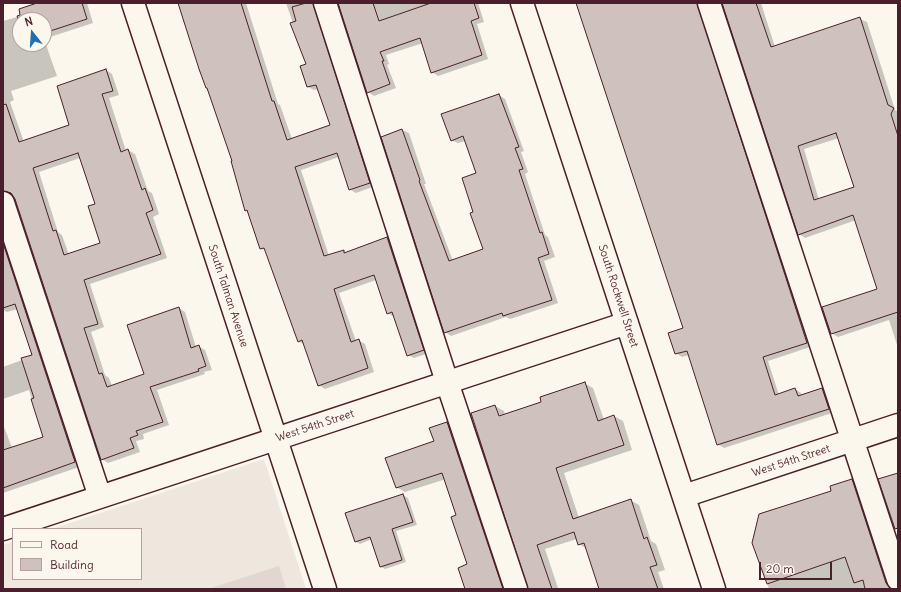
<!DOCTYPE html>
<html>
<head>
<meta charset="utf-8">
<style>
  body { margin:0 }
  #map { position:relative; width:901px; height:592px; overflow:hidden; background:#fbf7ec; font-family:Delius,sans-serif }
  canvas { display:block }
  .frame { position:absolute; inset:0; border:4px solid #4a1f2b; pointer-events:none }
  .legend { position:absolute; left:12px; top:528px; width:130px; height:52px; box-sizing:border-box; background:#fbf7ec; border:1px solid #b4a19f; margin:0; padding:5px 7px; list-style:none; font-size:12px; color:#4a1f2b }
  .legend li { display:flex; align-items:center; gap:8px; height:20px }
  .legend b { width:20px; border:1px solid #b4a19f }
  .north { position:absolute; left:12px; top:12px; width:40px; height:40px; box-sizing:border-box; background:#fbf7ec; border:1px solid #b4a19f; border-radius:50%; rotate:343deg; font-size:11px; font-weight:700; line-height:16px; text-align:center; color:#4a1f2b }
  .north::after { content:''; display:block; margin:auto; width:14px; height:18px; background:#1f6fb2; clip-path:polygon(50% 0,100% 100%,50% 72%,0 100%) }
  .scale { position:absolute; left:759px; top:562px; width:73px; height:18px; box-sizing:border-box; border:2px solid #4a1f2b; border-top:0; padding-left:5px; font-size:12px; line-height:14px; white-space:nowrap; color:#4a1f2b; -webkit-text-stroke:3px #fbf7ec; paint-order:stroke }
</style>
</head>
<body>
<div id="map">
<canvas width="901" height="592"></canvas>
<div class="frame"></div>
<ul class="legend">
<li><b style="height:5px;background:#fbf7ec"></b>Road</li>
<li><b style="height:11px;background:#cfc2bc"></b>Building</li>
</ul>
<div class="north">N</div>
<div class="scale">20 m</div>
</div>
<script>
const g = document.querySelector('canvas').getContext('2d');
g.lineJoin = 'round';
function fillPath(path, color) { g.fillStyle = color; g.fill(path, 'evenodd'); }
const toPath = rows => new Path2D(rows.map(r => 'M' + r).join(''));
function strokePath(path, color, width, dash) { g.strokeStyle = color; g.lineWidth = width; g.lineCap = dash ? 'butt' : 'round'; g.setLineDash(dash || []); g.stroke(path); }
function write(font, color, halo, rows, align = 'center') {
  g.font = font + ' Delius,sans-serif'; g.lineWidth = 3.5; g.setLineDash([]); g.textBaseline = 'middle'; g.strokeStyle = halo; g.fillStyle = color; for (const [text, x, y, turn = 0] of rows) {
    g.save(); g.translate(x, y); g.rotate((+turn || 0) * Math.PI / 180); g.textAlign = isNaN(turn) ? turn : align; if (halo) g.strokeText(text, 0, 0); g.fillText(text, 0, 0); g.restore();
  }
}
fillPath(toPath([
  [264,459,306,589,3,589,3,545,13,542,13,579,141,579,141,529,52,529]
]), '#eee7de');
fillPath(toPath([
  [279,566,286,589,208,589]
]), '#e2d7d0');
fillPath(toPath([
  [40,3,87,3,93,23,44,39,44,20,20,20,20,44,44,44,44,39,57,76,11,91,14,100,10,102,24,142,71,126,106,70,112,74,119,95,109,98,126,151,128,150,135,154,148,191,152,193,159,214,153,217,167,258,90,284,104,327,91,332,105,375,109,378,112,386,146,374,179,308,185,312,196,347,198,346,205,350,212,370,204,372,205,374,157,390,169,425,143,434,144,439,136,441,140,452,108,463,102,459,16,199,13,194,6,195,3,197,3,21,21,16],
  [80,158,96,205,101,244,69,255,62,235,58,232,39,172],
  [181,3,246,3,278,104,280,105,292,139,331,125,318,89,314,90,308,87,301,66,307,64,286,3,319,3,375,186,356,193,349,189,339,157,301,170,329,256,343,251,347,253,387,238,393,242,429,353,414,358,408,355,394,317,388,313,376,280,339,293,356,341,358,340,365,344,374,372,325,389,319,385,305,345,298,341,266,251,261,248,249,212,246,210,234,161],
  [339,3,478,3,484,22,477,24,488,59,438,76,432,72,423,43,386,55,389,64,387,65,396,88,374,96,368,92],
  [576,3,704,3,813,346,768,361,779,395,795,389,801,393,802,396,822,389,828,392,835,412,724,448,718,444,690,355,682,357,676,353,684,328,580,10,578,9],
  [723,3,761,3,775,47,860,19,867,22,895,110,898,112,897,118,898,122,898,348,889,320,838,337,831,333,878,290,856,220,805,238,799,234],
  [839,138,855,188,819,200,804,149],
  [499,95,505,99,524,151,521,152,528,172,525,174,545,235,548,237,555,257,544,261,558,303,510,319,506,317,451,336,445,332,382,137,402,130,409,133,426,184,424,184,453,261,484,249,474,213,477,174,466,141,458,143,451,140],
  [3,228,82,466,3,493,3,424,12,448,44,438,29,390,3,399,3,367,33,356,18,309,7,312,3,310],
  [584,383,593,388,604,420,614,416,623,421,632,450,564,473,579,518,630,500,639,505,651,541,656,544,665,570,658,572,664,589,600,589,587,549,579,544,577,539,545,549,558,588,561,589,529,589,495,406,504,411,505,415,543,402],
  [447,423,456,428,509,589,466,589,468,565,457,516,446,479,405,492,396,487,435,442],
  [852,481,860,485,894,589,769,589,761,562,833,491],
  [403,495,408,498,417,525,396,531,406,562,385,569,381,567,372,539,360,544,355,541]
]), '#0003');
const building = toPath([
  [37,3,82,3,87,19,44,33,44,20,20,20,20,24,17,16,20,15,19,9,37,3],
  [178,3,241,3,272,101,274,101,287,140,330,125,316,85,307,87,300,66,306,64,290,23,296,21,292,7,306,3,313,3,370,183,349,190,337,153,295,167,324,256,344,250,344,253,387,237,424,350,407,356,392,312,387,314,374,275,334,289,351,342,359,339,368,368,318,386,302,340,298,342,264,248,260,249,247,210,245,211,231,161,232,161,207,88,206,88,199,69,178,3],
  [338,3,373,3,379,21,431,3,474,3,479,18,471,21,482,55,431,73,420,38,380,52,384,61,382,61,390,84,367,93,338,3],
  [576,3,697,3,807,343,763,357,775,395,795,388,798,396,822,388,829,409,717,445,687,351,675,354,668,333,683,328,576,3],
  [722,3,756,3,771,47,860,17,888,105,894,108,891,114,898,136,898,312,831,334,822,307,877,289,853,215,798,235,722,3],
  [836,133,854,187,814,200,798,146,836,133],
  [106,69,113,91,102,94,121,152,128,149,142,190,145,188,153,210,146,213,161,254,84,280,98,324,84,328,99,374,102,373,107,387,144,374,127,325,179,307,191,348,199,345,206,366,198,369,199,371,150,387,163,422,136,431,138,435,130,438,134,448,101,460,15,199,11,193,3,191,3,105,6,104,19,142,69,125,57,86,106,69],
  [78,153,95,204,88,206,100,243,64,255,56,230,53,231,33,168,78,153],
  [499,94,519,147,515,148,523,169,519,170,540,233,542,232,549,254,538,258,552,300,503,316,502,313,444,333,381,137,402,129,420,180,419,181,449,261,483,249,470,213,473,212,462,178,476,173,463,136,451,141,441,114,499,94],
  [3,243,75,462,3,488,3,450,43,437,31,399,34,398,21,358,32,355,15,304,3,308,3,243],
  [585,382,598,421,614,415,624,445,556,468,573,519,631,499,644,539,647,537,657,565,650,567,658,589,599,589,584,543,578,545,574,532,537,545,552,589,528,589,471,413,495,405,499,416,541,402,540,397,585,382],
  [447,422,503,589,465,589,458,568,467,564,451,517,456,515,442,473,396,488,385,458,434,441,429,428,447,422],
  [898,473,898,528,895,529,878,479,898,473],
  [852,479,886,583,891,589,865,589,863,580,854,583,845,557,767,584,752,543,759,514,831,491,830,486,852,479],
  [403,494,413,522,392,529,402,560,380,567,370,537,355,542,345,513,403,494]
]);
fillPath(building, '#cfc2bc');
strokePath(building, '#4a1f2b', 1);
const minor = toPath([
  [133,3,325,589],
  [325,3,447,382,516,589],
  [522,3,714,589],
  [709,3,898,579],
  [3,203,100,497],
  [684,496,898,425],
  [3,529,627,323]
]);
strokePath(minor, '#4a1f2b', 25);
strokePath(minor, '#fbf7ec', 22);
write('11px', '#4a1f2b', '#fbf7ec', [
  ["South Talman Avenue",228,296,72],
  ["South Rockwell Street",618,296,72],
  ["West 54th Street",315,426,-18],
  ["West 54th Street",791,461,-18]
]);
</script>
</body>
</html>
